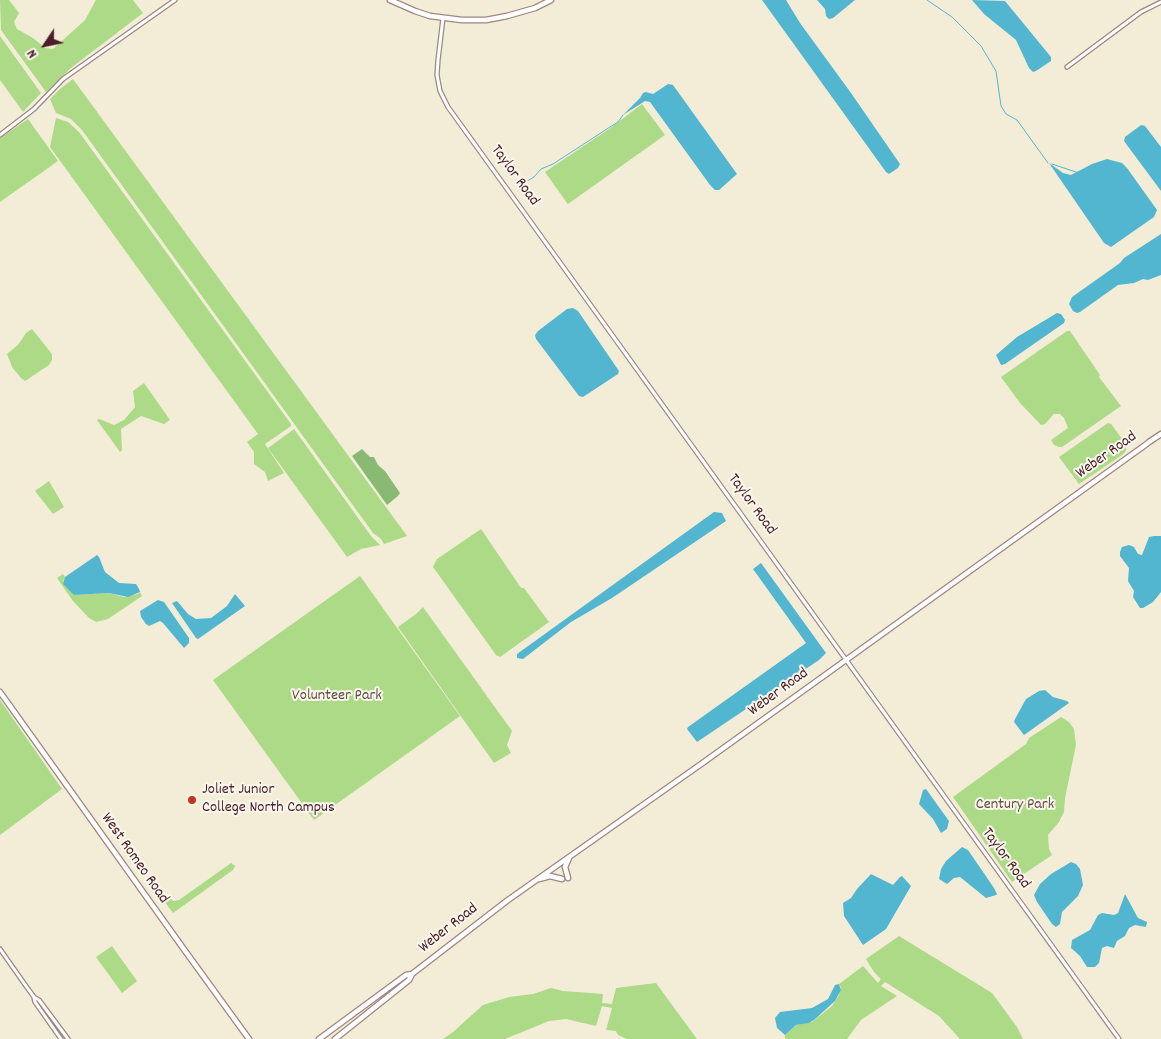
<!DOCTYPE html>
<html>
<head>
<meta charset="utf-8">
<style>
  body { margin:0 }
  #map { position:relative; width:1161px; height:1039px; overflow:hidden; background:#f3edd7; font-family:Dekko,sans-serif }
  canvas { display:block }
  .north { position:absolute; left:20px; top:20px; width:50px; height:50px; -webkit-text-stroke:4px #fbf7ec; paint-order:stroke; rotate:236deg; font-size:14px; font-weight:700; line-height:20px; text-align:center; color:#4a1f2b }
  .north::after { content:''; display:block; margin:auto; width:18px; height:22px; background:#4a1f2b; clip-path:polygon(50% 0,100% 100%,50% 72%,0 100%) }
</style>
</head>
<body>
<div id="map">
<canvas width="1161" height="1039"></canvas>
<div class="north">N</div>
</div>
<script>
const g = document.querySelector('canvas').getContext('2d');
g.lineJoin = 'round';
function fillPath(path, color) { g.fillStyle = color; g.fill(path, 'evenodd'); }
const toPath = rows => new Path2D(rows.map(r => 'M' + r).join(''));
function strokePath(path, color, width, dash) { g.strokeStyle = color; g.lineWidth = width; g.lineCap = dash ? 'butt' : 'round'; g.setLineDash(dash || []); g.stroke(path); }
function write(font, color, halo, rows, align = 'center') {
  g.font = font + ' Dekko,sans-serif'; g.lineWidth = 4; g.setLineDash([]); g.textBaseline = 'middle'; g.strokeStyle = halo; g.fillStyle = color; for (const [text, x, y, turn = 0] of rows) {
    g.save(); g.translate(x, y); g.rotate((+turn || 0) * Math.PI / 180); g.textAlign = isNaN(turn) ? turn : align; if (halo) g.strokeText(text, 0, 0); g.fillText(text, 0, 0); g.restore();
  }
}
fillPath(toPath([
  [0,0,9,0,19,13,14,22,17,29,33,38,45,48,53,49,85,20,96,0,133,0,143,13,71,68,46,92,1,30],
  [0,36,41,93,23,112,0,80],
  [73,79,407,536,384,544,381,539,373,533,82,130,71,119,56,113,50,99,61,88],
  [642,104,665,135,568,204,567,203,545,172,609,129],
  [56,118,68,122,79,132,291,424,291,426,265,444,284,473,268,481,265,472,254,464,254,452,247,442,258,434,50,147],
  [28,119,58,161,0,202,0,138],
  [32,329,52,354,52,360,49,365,25,381,21,378,12,367,7,354,18,345,26,333],
  [1067,331,1070,331,1100,375,1099,377,1121,406,1062,447,1059,447,1054,445,1051,440,1068,428,1064,418,1060,414,1054,414,1045,424,1041,425,1020,403,1001,377],
  [144,383,170,420,164,424,141,416,121,429,122,450,120,452,97,420,99,419,114,425,124,420,135,407,133,391],
  [1108,423,1111,424,1126,444,1126,451,1122,455,1079,484,1059,457],
  [294,429,371,536,380,545,361,549,347,557,268,448],
  [49,481,64,507,53,514,35,491],
  [481,529,521,588,524,588,549,622,500,657,496,655,433,567,437,559],
  [63,574,65,577,63,581,74,595,109,593,124,597,138,594,140,592,142,596,108,619,96,622,89,618,73,601,57,578],
  [360,576,460,716,314,820,213,680],
  [423,607,512,731,507,745,511,753,494,763,398,627,416,614],
  [0,700,62,789,0,835],
  [1061,717,1069,722,1074,729,1076,745,1065,798,1064,812,1059,822,1048,835,1049,849,1052,855,1012,882,953,797,1026,744,1029,738],
  [231,863,235,866,233,870,173,913,164,901,168,895,173,901,179,900],
  [899,936,992,993,1017,1027,1023,1039,960,1039,939,1016,885,982,881,986,897,996,861,1020,847,1039,785,1039,785,1035,796,1025,812,1022,832,1006,839,995,841,987,839,984,863,966,878,983,881,979,874,972,866,959],
  [112,946,137,981,122,993,96,957],
  [656,983,697,1039,627,1039,618,1035,616,1031,606,1030,612,1008,602,1006,596,1026,566,1019,549,1021,505,1039,443,1039,453,1032,483,1005,509,997,533,994,551,988,563,991,603,994,602,1003,612,1004,616,988]
]), '#acda87');
fillPath(toPath([
  [362,449,370,457,374,457,378,465,385,471,400,493,398,496,387,505,352,456]
]), '#89ba74');
fillPath(toPath([
  [762,0,786,0,800,23,851,93,900,164,898,168,889,174,886,172],
  [817,0,855,0,833,18,829,19,826,16,825,9],
  [972,0,1005,1,1051,57,1051,61,1036,71,1033,72,1029,68,1016,40,984,14],
  [668,84,673,85,737,174,719,190,715,190,710,185,650,102,645,101,623,115,640,98,643,93,646,92,653,94],
  [1141,125,1145,126,1161,147,1161,191,1124,141,1125,137],
  [1107,159,1122,163,1127,168,1157,210,1154,217,1111,247,1104,243,1049,163,1063,173,1071,175,1092,164],
  [1161,234,1161,275,1148,280,1143,279,1134,283,1118,285,1080,312,1077,313,1073,311,1069,304,1072,297,1120,263,1124,258],
  [573,308,578,311,619,371,618,374,583,397,579,396,536,339,535,335,538,331,567,309],
  [1057,313,1061,314,1065,320,1064,323,1005,364,1001,365,996,355,1017,337],
  [714,512,722,513,726,521,612,598,571,622,523,659,517,658,517,654],
  [1154,536,1161,536,1161,592,1153,602,1143,608,1140,608,1133,597,1134,591,1128,581,1129,568,1120,556,1120,552,1122,547,1129,545,1134,547,1138,554,1142,555,1149,537],
  [97,555,99,557,105,572,119,583,136,584,139,589,140,592,128,597,109,593,74,595,63,584,65,577],
  [761,563,826,653,819,660,697,742,687,729,688,727,806,643,753,569],
  [235,594,245,606,198,639,196,638,172,603,177,601,188,614,196,619,211,618,227,606],
  [158,600,164,602,189,638,189,643,184,648,163,623,160,621,149,626,146,624,141,617,140,611],
  [1045,690,1053,697,1067,701,1069,703,1024,735,1014,722,1015,719,1026,699,1039,691],
  [926,789,949,821,947,829,941,833,933,819,919,804,923,790],
  [962,847,968,850,994,888,997,894,996,895,986,898,960,877,954,878,947,884,939,879,941,869,946,861],
  [1071,862,1076,864,1080,869,1083,885,1078,896,1062,912,1060,924,1056,927,1052,924,1037,902,1034,895,1040,884,1051,874],
  [871,874,893,885,900,877,902,876,911,886,886,929,863,945,844,916,843,903,851,898,857,889],
  [1125,894,1138,918,1147,922,1146,927,1135,925,1129,928,1125,936,1117,941,1114,948,1107,946,1102,948,1099,963,1095,967,1087,967,1080,956,1071,948,1072,940,1090,930,1098,915,1102,913,1114,915,1118,913],
  [839,984,841,990,835,1001,814,1020,809,1023,796,1025,785,1035,777,1028,775,1018,780,1012,812,1008,828,999,835,985]
]), '#52b6d0');
strokePath(toPath([
  [927,0,952,17,981,46,996,71,1001,106,1006,114,1017,120,1048,163],
  [1052,164,1079,173],
  [519,186,534,177,541,169,553,164,610,127,618,122,623,115]
]), '#52b6d0', 1);
const minor = toPath([
  [443,18,438,60,437,75,440,91,448,107,1119,1039],
  [1067,67,1141,12,1161,2],
  [0,135,34,109,63,79,175,0],
  [0,949,26,986,34,997,39,1000,68,1039],
  [34,998,35,1002,61,1039]
]);
const major = toPath([
  [390,0,415,11,430,16,462,20,486,20,507,16,535,8,551,0],
  [1149,442,1161,434],
  [0,692,183,948,249,1039],
  [568,878,565,867,569,858],
  [539,879,550,876,562,879],
  [319,1039,406,975,412,974,508,900,704,762,1148,443],
  [335,1039,409,980,412,974]
]);
strokePath(minor, '#9e8681', 5.5);
strokePath(major, '#9e8681', 7);
strokePath(minor, '#fff', 3);
strokePath(major, '#fff', 4.5);
for (const [x, y, r, color] of [
  [192,800,5,"#c8321e"]
]) { const dot = new Path2D(); dot.arc(x, y, r, 0, 2 * Math.PI); g.fillStyle = color; g.fill(dot); strokePath(dot, '#fbf7ec', 2); }
write('16px', '#4a1f2b', '#fbf7ec', [
  ["Taylor Road",514,176,54],
  ["Weber Road",1107,456,-35],
  ["Taylor Road",751,505,54],
  ["Weber Road",779,693,-36],
  ["West Romeo Road",134,859,55],
  ["Taylor Road",1005,859,54],
  ["Weber Road",449,929,-38]
]);
write('16px', '#624e42', '#fbf7ec', [
  ["Volunteer Park",337,697],
  ["Century Park",1015,806]
]);
write('16px', '#4a1f2b', '#fbf7ec', [
  ["Joliet Junior",202,791],
  ["College North Campus",202,809]
], 'left');
</script>
</body>
</html>
